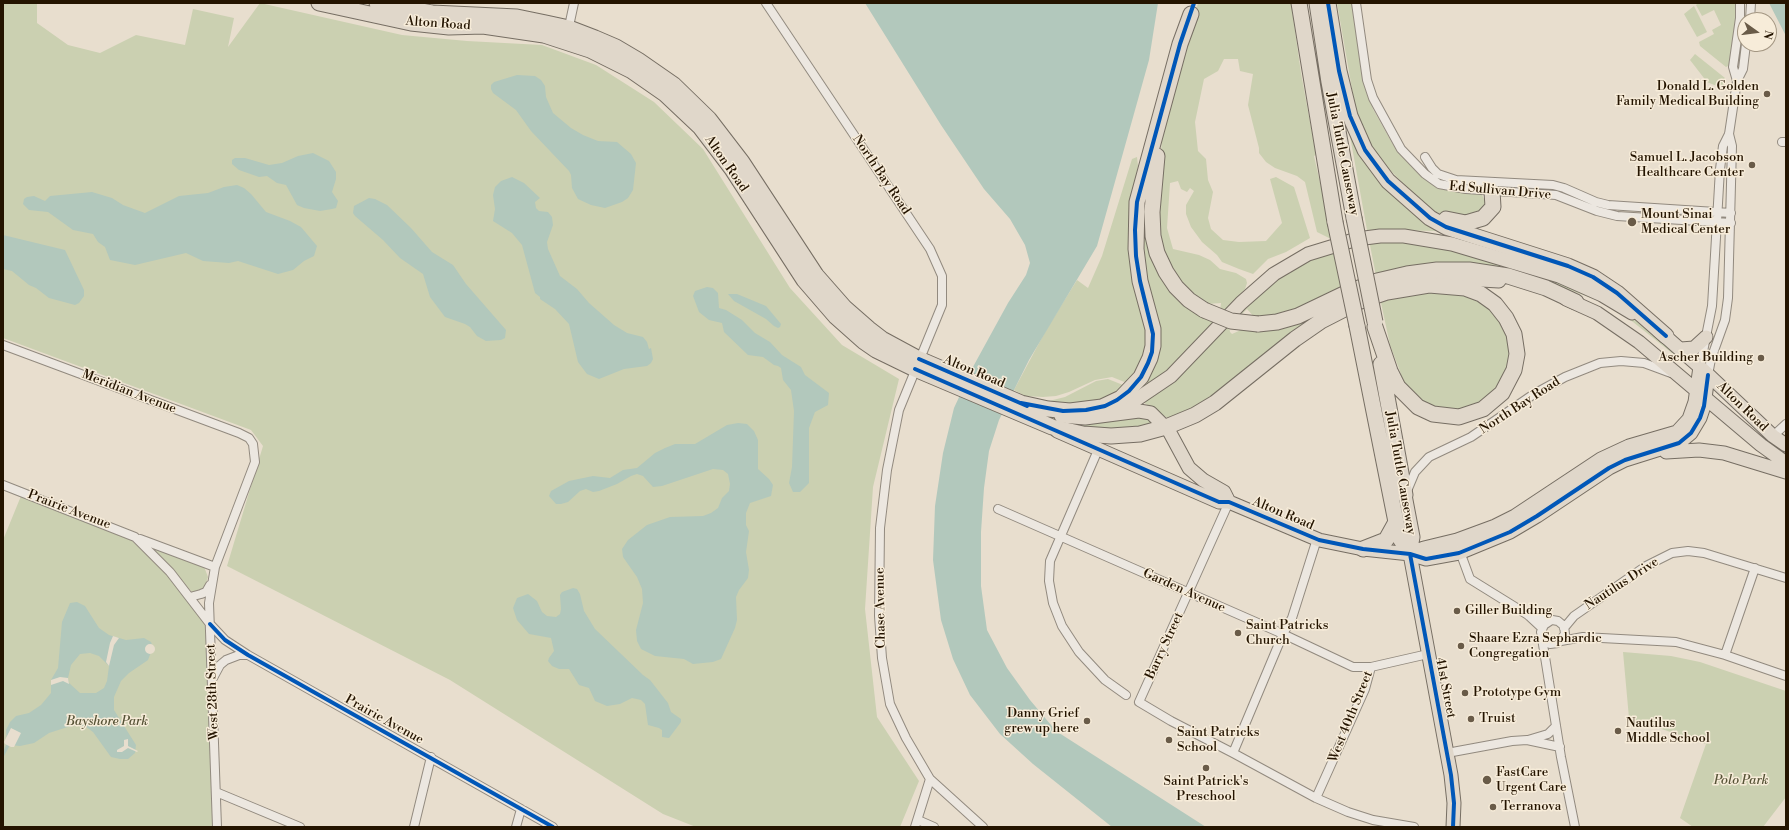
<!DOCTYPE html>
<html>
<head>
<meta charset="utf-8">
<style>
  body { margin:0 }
  #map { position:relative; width:1789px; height:830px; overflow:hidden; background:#e8dece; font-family:"Libre Bodoni",serif }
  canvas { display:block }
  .frame { position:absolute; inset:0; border:4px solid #241400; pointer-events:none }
  .north { position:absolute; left:1737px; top:12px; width:40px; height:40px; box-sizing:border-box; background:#f7ecd9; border:1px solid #a39682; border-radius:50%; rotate:104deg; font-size:11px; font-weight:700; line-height:16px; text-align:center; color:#241400 }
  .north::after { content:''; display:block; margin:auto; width:14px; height:18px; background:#695b48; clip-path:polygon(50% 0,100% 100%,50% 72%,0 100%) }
</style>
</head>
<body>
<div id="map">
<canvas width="1789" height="830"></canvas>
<div class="frame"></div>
<div class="north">N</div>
</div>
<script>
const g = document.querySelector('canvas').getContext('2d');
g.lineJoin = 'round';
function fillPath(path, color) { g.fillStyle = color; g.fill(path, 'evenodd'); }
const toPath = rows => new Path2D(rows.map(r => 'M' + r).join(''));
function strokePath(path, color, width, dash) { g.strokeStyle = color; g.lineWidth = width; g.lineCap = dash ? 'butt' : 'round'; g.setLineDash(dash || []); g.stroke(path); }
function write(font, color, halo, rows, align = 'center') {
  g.font = font + ' "Libre Bodoni",serif'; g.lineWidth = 3; g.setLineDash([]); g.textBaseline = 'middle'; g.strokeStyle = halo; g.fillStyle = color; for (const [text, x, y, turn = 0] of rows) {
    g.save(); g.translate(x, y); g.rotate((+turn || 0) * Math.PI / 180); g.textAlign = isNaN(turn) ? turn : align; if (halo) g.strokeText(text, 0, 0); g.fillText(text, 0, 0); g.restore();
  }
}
fillPath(toPath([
  [3,3,37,3,37,23,68,45,100,53,136,35,185,45,193,9,234,18,228,47,260,3,402,35,467,41,542,45,596,65,654,102,703,149,790,288,842,345,899,379,873,487,865,609,877,717,919,781,900,827,696,827,663,814,450,680,227,566,263,446,251,430,3,338],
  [1198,3,1291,3,1301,73,1316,155,1314,156,1333,240,1317,232,1305,182,1297,176,1275,168,1266,162,1259,153,1259,148,1248,105,1253,74,1240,71,1238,59,1224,59,1218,71,1204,79,1195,122,1198,151,1206,159,1208,180,1213,192,1208,218,1211,229,1223,240,1239,242,1266,241,1282,223,1270,179,1276,177,1294,187,1310,238,1286,252,1268,259,1253,274,1239,269,1222,262,1217,255,1202,242,1191,227,1186,214,1186,205,1194,191,1190,188,1187,192,1181,189,1178,181,1170,183,1167,228,1173,249,1199,255,1210,260,1220,269,1236,273,1246,279,1247,283,1245,289,1223,313,1220,311,1221,303,1207,304,1193,295,1179,281,1168,262,1161,240,1157,196,1162,140,1167,117],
  [1337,3,1352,3,1362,70,1373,109,1392,143,1415,170,1437,188,1482,195,1486,203,1484,212,1452,218,1436,212,1422,203,1392,172,1370,146,1355,106],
  [1698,3,1738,3,1730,65,1726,67,1700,46,1699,42,1714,34,1712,30,1721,25,1714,10,1702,16,1696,5],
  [1694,6,1707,32,1697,37,1684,14],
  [1695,54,1725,78,1724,89,1707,82,1690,60],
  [1348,125,1440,231,1367,230],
  [1137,157,1138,166,1129,209,1129,244,1147,334,1144,355,1136,371,1127,383,1112,377,1095,380,1069,392,1056,396,1043,397,1025,396,1014,390,1046,330,1077,280,1088,288,1102,256,1132,159],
  [1146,196,1145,222,1147,244,1217,322,1184,361,1132,399,1152,362,1138,224],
  [1399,238,1521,266,1629,313,1688,364,1687,365,1633,322,1602,302,1548,282,1376,276,1369,240],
  [1334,247,1342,286,1314,301,1279,315,1255,318,1247,309,1239,317,1234,316,1278,274],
  [1450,289,1490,305,1511,338,1508,373,1490,398,1459,411,1442,410,1425,404,1408,388,1399,375,1401,374,1390,345,1380,298],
  [1345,299,1211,400,1169,419,1143,402,1169,386,1226,325,1229,326,1230,332,1232,334,1243,329],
  [1108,379,1123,385,1120,390,1085,407,1045,402,1065,397,1096,381],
  [1144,414,1152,422,1149,425,1134,428,1079,429,1038,415,1063,420],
  [21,496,129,538,169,576,204,622,206,628,213,827,3,827,3,540],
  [152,548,203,564,208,577,204,589,193,593],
  [1623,652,1671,656,1700,662,1786,691,1786,797,1763,827,1693,827,1680,818,1706,744,1629,718]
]), '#cbd0b1');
fillPath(toPath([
  [865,3,1158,3,1149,60,1097,246,1029,360,999,420,989,451,984,488,981,532,981,586,987,630,1007,668,1030,700,1056,731,1206,827,1112,827,1033,764,1000,734,970,695,953,659,941,620,933,560,935,506,943,453,954,408,974,365,1008,303,1026,275,1030,263,1025,245,1010,219,984,189,941,125],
  [1769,3,1786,3,1786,36],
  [517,75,535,76,541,80,545,86,546,97,553,113,571,128,583,135,598,141,617,142,631,154,636,163,633,190,628,198,622,202,605,208,591,205,578,199,572,188,571,175,569,171,531,131,516,110,493,93,491,89,491,85,494,82],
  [313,153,329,161,336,172,336,179,332,192,338,201,336,208,332,209,320,211,304,208,297,205,286,185,277,183,267,176,259,177,239,170,232,164,232,160,235,158,245,158,269,165,282,163,298,156],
  [512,177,524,183,540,198,535,202,536,208,539,211,548,212,552,217,553,225,547,242,548,249,560,276,577,289,589,303,614,325,627,333,643,337,647,342,649,349,651,348,653,359,651,363,647,366,624,369,599,379,587,374,578,362,569,324,555,309,540,299,540,297,535,293,522,245,512,233,493,221,495,209,493,195,495,187,501,181],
  [237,185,244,188,251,194,266,212,290,221,301,227,317,246,314,256,304,261,293,270,278,274,238,261,229,263,203,261,186,253,135,265,110,260,105,247,98,242,93,234,73,230,48,212,29,210,23,204,24,199,27,197,34,196,45,201,50,196,92,192,112,198,123,205,145,213,179,196,208,193,224,187],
  [369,198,375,199,387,205,411,228,432,252,453,265,466,284,506,330,505,338,501,340,486,341,477,336,470,327,465,324,445,317,430,297,423,274,400,258,383,240,355,216,353,213,354,206],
  [3,235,65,250,84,290,84,296,79,303,75,305,49,298,36,288,29,285,12,271,3,269],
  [707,287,713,288,718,293,719,308,726,310,742,320,755,333,770,342,782,355,801,367,805,375,829,393,828,405,815,412,809,428,809,483,800,492,793,492,789,483,792,467,794,411,791,390,783,380,781,368,778,366,774,365,763,357,748,355,724,332,722,323,709,320,699,312,693,296,695,291],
  [728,294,737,294,766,306,781,324,780,327,778,328,774,326,766,319,734,301],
  [738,423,747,424,754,431,758,440,758,469,769,479,773,485,771,496,750,503,746,513,746,525,749,531,746,552,749,570,748,578,739,590,736,597,737,620,735,628,721,659,713,662,693,664,684,659,655,656,641,649,637,641,636,630,643,603,642,589,637,577,623,557,622,549,628,540,647,525,670,517,703,516,711,513,718,508,722,498,729,491,730,484,728,474,723,470,713,469,662,486,653,487,643,476,637,474,631,476,617,484,599,491,593,492,586,489,580,491,568,502,561,504,556,504,549,496,551,491,569,481,593,476,610,478,623,470,637,468,655,453,665,448,675,444,695,444,727,425],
  [573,588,577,589,580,594,584,611,595,629,643,675,650,680,668,703,671,712,681,719,681,722,669,738,662,737,662,730,659,728,648,725,645,704,641,700,632,698,620,704,607,706,595,701,589,688,579,685,569,669,559,669,552,666,548,661,549,658,554,651,551,638,529,634,517,620,513,608,517,598,528,594,537,601,542,612,547,616,556,617,560,614,561,609,560,595,562,592],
  [77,602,85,606,99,628,109,635,126,640,144,638,151,642,153,647,148,660,129,673,121,681,114,697,114,710,136,745,135,753,128,759,120,759,111,757,93,732,85,726,74,725,49,733,34,743,20,746,10,745,3,758,3,752,7,743,6,730,10,722,16,716,29,713,41,705,51,693,51,680,58,668,62,622,70,603],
  [90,653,99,656,109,666,107,681,104,688,96,693,80,693,69,683,68,678,71,665,80,654]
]), '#b2c8bc');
fillPath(toPath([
  [113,636,119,638,114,645,109,666,106,662,110,643],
  '145 649a5 5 0 1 1 10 0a5 5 0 1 1-10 0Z',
  [60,677,68,678,69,684,63,681,51,685,51,680],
  [11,728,21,733,14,747,11,747,5,744,4,742],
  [128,739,128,746,138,751,137,752,128,748,122,752,117,752,117,750,124,746,124,740]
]), '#e8dece');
const street = toPath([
  [766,3,930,249,942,276,942,305,899,410,887,470,880,528,879,616,882,658,890,704,906,738,930,779,983,827],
  [1356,3,1367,80,1373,98,1401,149,1425,174,1439,184,1466,189,1556,195,1597,211,1617,216,1731,223],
  [1750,20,1751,3],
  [568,31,574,3],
  [1737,81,1733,67,1740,18,1740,3],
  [1782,142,1786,142],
  [1425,157,1432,168,1438,174,1456,180,1553,185,1564,188,1596,202,1608,205,1731,213],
  [3,345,239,433,249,438,253,444,255,462,215,567,209,603,217,827],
  [1700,367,1712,306,1720,169,1723,146,1729,134,1737,81,1743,69,1746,44],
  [1708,375,1711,359,1725,320,1728,298,1732,146,1729,134],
  [1773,436,1786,424],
  [1098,450,1050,561,1049,581,1053,603,1062,626,1079,652,1105,680,1126,695],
  [3,485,135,537,170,572,210,624,225,640,248,655,553,827],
  [1407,491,1415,472,1429,457,1471,437,1534,394,1565,377,1600,363,1621,361,1644,363,1671,373],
  [1229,502,1139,702,1171,721,1233,753,1316,798,1348,812,1373,820,1414,827],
  [998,509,1283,634,1353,667,1371,667],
  [140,539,215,567],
  [1459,549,1470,579,1528,615,1542,628],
  [190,597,201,594,206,592,210,585],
  [1529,616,1558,621,1564,626,1565,634,1558,643,1550,644,1544,639],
  [1550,621,1544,625,1541,632,1561,757,1575,827],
  [1564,628,1574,616,1646,566,1672,553,1688,551,1704,553,1786,578],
  [1561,641,1583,637,1676,642,1725,655,1786,676],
  [1725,655,1755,568],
  [213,678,220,665,226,660,239,655,248,655],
  [1528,740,1548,734,1556,726],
  [1233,753,1283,634,1292,618,1317,539],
  [1447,753,1512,741,1527,740,1560,747],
  [216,792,300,827],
  [1316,798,1365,689,1371,667,1428,654],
  [918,820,934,827],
  [414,827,431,757],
  [516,827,521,809],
  [915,827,930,779]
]);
const primary = toPath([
  [1432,281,1463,279,1499,281],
  [1566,299,1597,313,1639,342,1761,445,1786,463],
  [1658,330,1700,367,1773,436,1786,445],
  [1681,349,1694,348,1706,337],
  [1108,410,1134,401,1171,376,1241,303,1274,274,1308,254,1357,239,1380,236,1404,236,1452,244,1559,276,1602,295,1632,313],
  [1061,416,1085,418,1139,411,1151,413,1169,431,1189,468,1203,480,1224,492,1229,502],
  [1057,431,1219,502,1229,502,1319,540,1363,549,1410,554,1426,559,1459,553,1510,532,1537,516,1609,468,1625,460,1679,443,1691,433,1700,418,1704,406,1708,375],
  [1666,452,1699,450,1724,453,1786,472],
  [1405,495,1413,537,1410,554,1451,775,1454,803,1453,827],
  [1410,554,1424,548,1457,540,1495,526,1515,516,1601,459,1629,446,1677,432,1689,419,1695,402,1700,367]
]);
const highway = toPath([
  [319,3,411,23,449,27,483,26,544,35,590,50,632,71,665,94,700,127,732,169,804,280,836,317,863,341,876,350,915,369,1052,427,1083,434,1111,436,1140,434,1166,427,1195,415,1215,403,1295,339,1321,321,1358,302,1387,292,1429,285,1465,288,1481,294,1495,304,1506,318,1514,334,1517,354,1514,370,1502,393,1483,409,1459,417,1433,414,1418,407,1398,387,1390,371,1375,327],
  [377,3,432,13,517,17,546,23,569,28,595,38,616,47,638,60,674,85,709,119,742,162,816,275,845,308,869,329,882,339,919,359,1021,403,1048,409,1070,411,1102,407,1121,398,1141,377,1150,358,1153,346,1153,329,1140,281,1136,249,1137,202,1180,44,1191,14],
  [1299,3,1335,222],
  [1317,3,1329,82,1354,218],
  [1328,3,1339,71,1350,116,1365,150,1388,181,1430,218,1446,227,1568,266,1593,277,1617,293,1666,336],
  [1157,156,1152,212,1153,236,1157,253,1166,272,1176,287,1189,300,1204,310],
  [1446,219,1466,223,1483,218,1493,207,1492,191],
  [1258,324,1277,322,1298,316,1344,294,1377,281,1407,274,1437,270,1469,270,1508,276,1546,288,1576,302],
  [1357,326,1399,537,1410,554],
  [1381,364,1405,495],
  [1363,549,1386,540,1396,522]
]);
strokePath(street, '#928a7f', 10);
strokePath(primary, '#766e63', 15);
strokePath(highway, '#766e63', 17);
strokePath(street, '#ece7e0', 8);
strokePath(primary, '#e0d7ca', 13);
strokePath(highway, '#e0d7ca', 15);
const highwayBridge = toPath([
  [1354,218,1375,322],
  [1335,222,1357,326],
  [1204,310,1231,321,1258,324]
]);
strokePath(highwayBridge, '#766e63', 17, []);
strokePath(highwayBridge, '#e0d7ca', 15);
strokePath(toPath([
  [1328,3,1339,71,1350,116,1365,150,1388,181,1430,218,1446,227,1568,266,1593,277,1617,293,1666,336],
  [919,359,1027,406],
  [915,369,1219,502,1229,502,1319,540,1363,549,1410,554,1426,559,1459,553,1510,532,1537,516,1609,468,1625,460,1679,443,1691,433,1700,418,1704,406,1708,375],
  [1021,403,1063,411,1086,410,1105,406,1117,400,1129,391,1141,377,1148,363,1152,352,1153,334,1140,281,1136,256,1135,230,1137,202,1180,44,1194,3],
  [1410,554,1451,775,1454,803,1453,827],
  [210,624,225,640,248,655,553,827]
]), '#0057b8', 4);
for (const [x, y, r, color] of [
  [1767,94,4,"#695b48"],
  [1752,165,4,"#695b48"],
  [1632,222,5,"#695b48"],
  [1761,358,4,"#695b48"],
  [1457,611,4,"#695b48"],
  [1238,633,4,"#695b48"],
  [1461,646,4,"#695b48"],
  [1465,693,4,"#695b48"],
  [1471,719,4,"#695b48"],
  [1087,721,4,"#695b48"],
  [1618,731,4,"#695b48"],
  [1169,740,4,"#695b48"],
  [1206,768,4,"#695b48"],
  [1487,780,5,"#695b48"],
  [1493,807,4,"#695b48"]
]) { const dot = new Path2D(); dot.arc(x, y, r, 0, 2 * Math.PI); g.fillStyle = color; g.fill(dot); strokePath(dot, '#f7ecd9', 1.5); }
write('13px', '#241400', '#f7ecd9', [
  ["Alton Road",438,24,4],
  ["Julia Tuttle Causeway",1342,154,79],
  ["Alton Road",726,164,55],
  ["North Bay Road",881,175,56],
  ["Ed Sullivan Drive",1500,191,5],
  ["Alton Road",974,372,23],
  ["Meridian Avenue",129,392,21],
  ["North Bay Road",1520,406,-33],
  ["Alton Road",1742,407,44],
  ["Julia Tuttle Causeway",1400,473,80],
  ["Prairie Avenue",69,510,21],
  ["Alton Road",1283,514,23],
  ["Nautilus Drive",1622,584,-33],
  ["Garden Avenue",1184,591,24],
  ["Chase Avenue",881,608,-91],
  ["Barry Street",1165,646,-65],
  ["41st Street",1445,688,79],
  ["West 28th Street",213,692,-92],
  ["West 40th Street",1351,717,-68],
  ["Prairie Avenue",384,720,29]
]);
write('13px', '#241400', '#f7ecd9', [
  ["Donald L. Golden",1759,87,"right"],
  ["Family Medical Building",1759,102,"right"],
  ["Samuel L. Jacobson",1744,158,"right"],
  ["Healthcare Center",1744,173,"right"],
  ["Mount Sinai",1641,215],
  ["Medical Center",1641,230],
  ["Ascher Building",1753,358,"right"],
  ["Giller Building",1465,611],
  ["Saint Patricks",1246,626],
  ["Church",1246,641],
  ["Shaare Ezra Sephardic",1469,639],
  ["Congregation",1469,654],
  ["Prototype Gym",1473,693],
  ["Danny Grief",1079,714,"right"],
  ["grew up here",1079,729,"right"],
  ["Truist",1479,719],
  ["Nautilus",1626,724],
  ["Middle School",1626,739],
  ["Saint Patricks",1177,733],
  ["School",1177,748],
  ["FastCare",1496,773],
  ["Urgent Care",1496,788],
  ["Saint Patrick's",1206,782,"center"],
  ["Preschool",1206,797,"center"],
  ["Terranova",1501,807]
], 'left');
write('italic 13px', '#565236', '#f7ecd9', [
  ["Bayshore Park",107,722],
  ["Polo Park",1741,781]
]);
</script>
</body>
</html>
